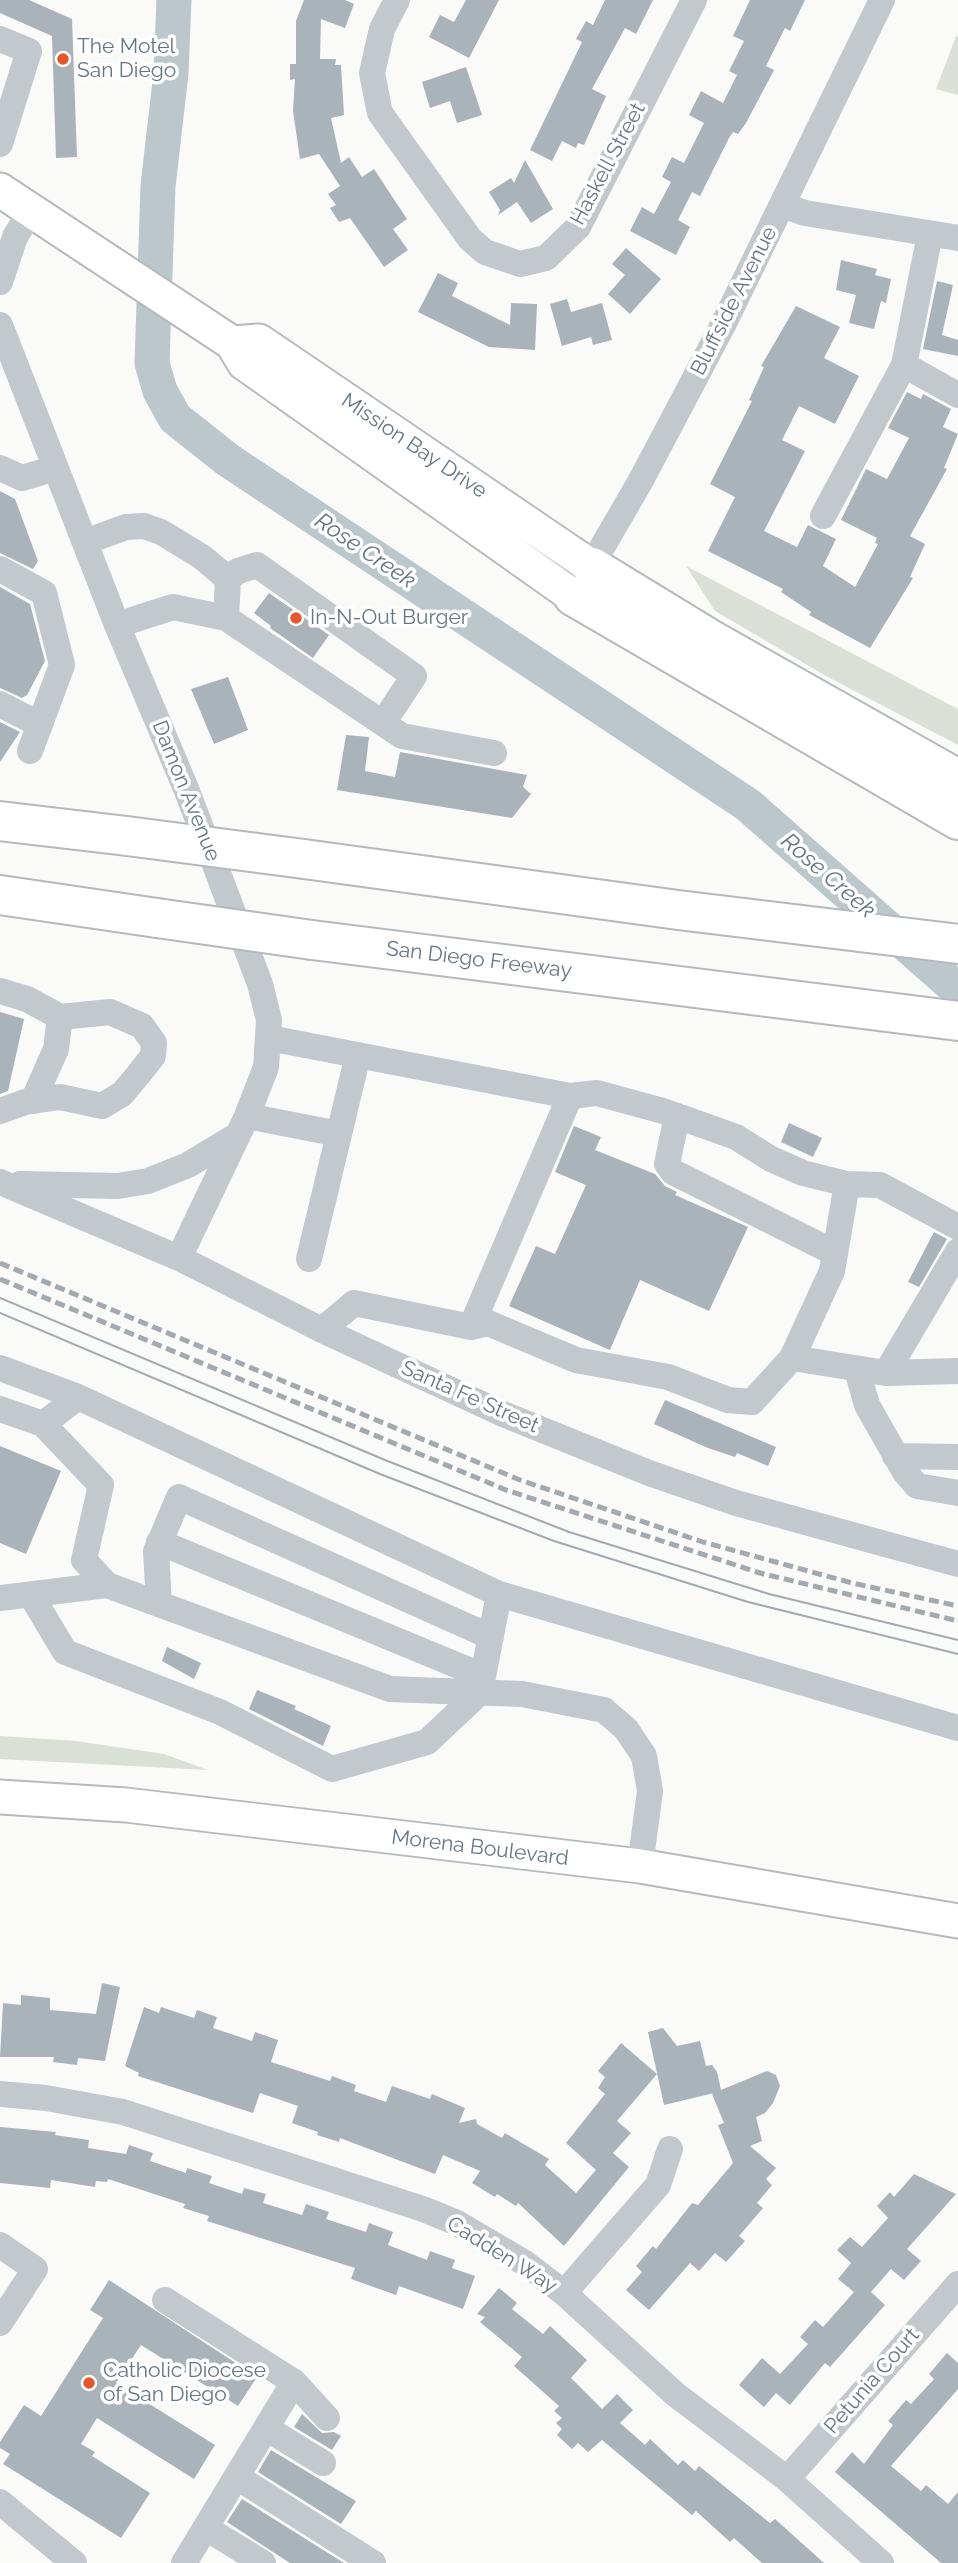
<!DOCTYPE html>
<html>
<head>
<meta charset="utf-8">
<style>
  body { margin:0 }
  canvas { display:block; background:#fafaf8 }
</style>
</head>
<body>
<canvas width="958" height="2563"></canvas>
<script>
const g = document.querySelector('canvas').getContext('2d');
g.lineJoin = 'round';
function fillPath(path, color) { g.fillStyle = color; g.fill(path, 'evenodd'); }
const toPath = rows => new Path2D(rows.map(r => 'M' + r).join(''));
function strokePath(path, color, width, dash) { g.strokeStyle = color; g.lineWidth = width; g.lineCap = dash ? 'butt' : 'round'; g.setLineDash(dash || []); g.stroke(path); }
function write(font, color, halo, rows, align = 'center') {
  g.font = font + ' Raleway,sans-serif'; g.lineWidth = 7; g.setLineDash([]); g.textBaseline = 'middle'; g.strokeStyle = halo; g.fillStyle = color; for (const [text, x, y, turn = 0] of rows) {
    g.save(); g.translate(x, y); g.rotate((+turn || 0) * Math.PI / 180); g.textAlign = isNaN(turn) ? turn : align; if (halo) g.strokeText(text, 0, 0); g.fillText(text, 0, 0); g.restore();
  }
}
fillPath(toPath([
  [956,36,958,37,958,95,936,89],
  [686,566,958,709,958,745,826,676,715,611],
  [0,1736,76,1741,164,1754,208,1770,0,1759]
]), '#dadfd7');
strokePath(toPath([
  [174,0,171,73,158,186,152,363,160,391,175,418,228,460,748,805,958,990]
]), '#bbc7cb', 35);
fillPath(toPath([
  [0,0,29,0,72,19,77,157,56,158,52,36,0,13],
  [304,0,345,0,354,4,345,28,321,19,320,59,336,59,335,65,341,65,344,115,331,118,341,163,349,157,362,177,374,169,407,219,393,229,408,250,384,267,350,218,339,222,330,208,336,205,328,194,340,186,319,154,300,159,293,111,295,79,290,80,290,64,296,64,296,21],
  [466,0,499,0,469,58,429,37,440,15,454,22],
  [605,0,653,0,636,34,625,28,592,89,606,96,584,145,578,143,576,148,562,141,552,161,530,150,582,42,576,39,586,21,593,25],
  [750,0,805,0,790,31,785,28,766,66,774,70,746,123,738,134,733,132,729,138,700,196,692,192,678,220,690,227,676,255,630,231,642,207,654,214,671,182,662,177,672,157,684,163,704,123,689,115,701,91,723,103,737,75,729,71,744,41,733,36],
  [466,67,482,115,457,123,450,101,430,108,422,82],
  [525,160,553,209,531,223,517,202,498,215,500,210,489,192,511,178,514,183],
  [626,248,661,279,630,314,608,294,625,275,612,264],
  [841,260,877,269,875,275,891,279,886,303,881,301,874,329,849,323,856,295,836,290],
  [438,273,458,283,452,296,510,325,511,303,537,304,535,350,489,347,418,312],
  [937,281,953,285,942,335,958,340,958,356,923,349],
  [567,299,571,312,602,303,612,340,593,345,591,337,562,346,550,304],
  [796,306,840,327,824,358,859,376,835,424,799,406,782,440,805,451,764,531,797,547,808,525,836,539,823,566,855,587,878,544,875,543,877,538,841,520,866,469,887,479,909,438,888,428,907,392,921,399,923,394,951,409,943,427,958,434,944,468,947,469,910,536,925,544,910,577,913,578,870,648,809,615,811,612,781,592,783,589,708,551,735,497,710,484,752,401,749,400,764,367,761,366],
  [0,491,15,499,38,561,33,569,0,553],
  [0,587,30,604,45,661,27,695,22,698,0,688],
  [269,593,329,635,313,658,270,628,271,626,254,613],
  [228,677,248,730,214,744,191,689],
  [0,722,20,732,0,762],
  [346,735,369,737,365,771,395,777,400,752,527,775,523,787,531,794,512,818,337,790],
  [0,1012,24,1019,8,1091,0,1094],
  [789,1123,822,1138,813,1157,781,1142],
  [574,1126,601,1137,595,1150,655,1174,665,1186,677,1192,675,1195,748,1227,709,1311,640,1280,610,1350,509,1306,536,1246,555,1254,586,1185,555,1172],
  [934,1232,947,1239,919,1287,908,1282],
  [665,1400,776,1447,768,1466,737,1453,735,1457,708,1448,654,1424],
  [0,1446,61,1471,26,1554,0,1543],
  [167,1647,201,1663,194,1679,162,1661],
  [257,1690,296,1706,294,1709,331,1726,323,1746,249,1709],
  [102,1983,120,1987,105,2061,78,2058,77,2065,53,2062,54,2057,0,2057,3,2003,21,2005,21,1995,50,1998,50,2010,96,2014],
  [144,2007,159,2013,161,2007,194,2018,197,2010,217,2017,213,2028,252,2041,255,2032,278,2040,271,2062,330,2081,332,2076,356,2085,354,2091,386,2102,392,2086,430,2099,432,2094,465,2108,459,2123,476,2119,477,2124,502,2138,505,2133,549,2159,545,2165,576,2193,596,2170,566,2143,605,2094,598,2088,605,2077,598,2071,621,2043,657,2074,617,2121,631,2133,613,2153,629,2167,564,2246,518,2203,516,2206,497,2194,495,2197,472,2183,480,2171,443,2155,435,2174,340,2138,339,2142,317,2135,318,2132,292,2123,298,2106,260,2093,253,2113,138,2076,139,2073,125,2066],
  [663,2028,677,2046,700,2041,706,2066,712,2065,717,2072,721,2090,767,2071,776,2075,780,2086,773,2103,765,2113,756,2117,762,2141,750,2146,776,2168,766,2179,772,2185,757,2203,763,2208,739,2236,745,2241,726,2262,715,2253,699,2271,690,2263,649,2310,626,2290,642,2272,636,2266,653,2246,656,2249,692,2203,698,2205,733,2163,718,2125,724,2123,712,2094,714,2093,664,2105,648,2032],
  [0,2127,56,2132,55,2135,89,2140,88,2148,126,2154,129,2145,153,2153,150,2161,186,2173,187,2168,212,2176,209,2183,242,2194,244,2188,266,2194,263,2203,302,2215,306,2204,329,2212,326,2219,366,2232,369,2223,393,2232,388,2245,427,2260,430,2251,455,2260,452,2268,475,2276,463,2309,399,2286,396,2295,351,2279,355,2268,207,2221,209,2216,183,2208,185,2204,108,2179,107,2182,96,2181,95,2187,51,2180,50,2188,0,2183],
  [914,2174,956,2194,907,2249,921,2261,904,2280,891,2269,871,2292,885,2305,830,2367,825,2363,790,2405,776,2393,764,2407,739,2385,762,2358,780,2374,808,2344,800,2337,815,2320,823,2327,854,2292,838,2279,851,2263,837,2250,850,2237,862,2247,888,2218,877,2206,890,2192,894,2197],
  [109,2280,257,2377,238,2406,141,2345,116,2383,215,2445,194,2479,97,2418,81,2444,95,2452,92,2456,150,2493,121,2538,3,2464,10,2454,0,2448,0,2442,24,2405,41,2416,103,2318,90,2310],
  [499,2288,517,2303,512,2309,543,2334,550,2326,587,2360,571,2378,602,2409,617,2394,633,2410,620,2423,645,2445,650,2439,678,2465,683,2460,695,2471,699,2466,770,2523,775,2519,824,2563,762,2563,734,2538,730,2542,696,2511,692,2515,602,2440,588,2452,578,2443,572,2449,557,2435,562,2429,556,2423,562,2418,554,2411,559,2406,514,2366,522,2357,480,2322,485,2317,477,2314],
  [947,2353,958,2363,958,2389,891,2466,921,2491,926,2485,948,2504,958,2492,958,2563,941,2563,835,2472,852,2452,864,2464,893,2425,888,2421,906,2400,911,2404,934,2379,929,2374],
  [302,2414,322,2433,334,2432,341,2436,332,2450,294,2427],
  [271,2450,356,2501,341,2524,258,2472],
  [242,2499,344,2563,290,2563,276,2554,227,2522]
]), '#aab3b9');
const major = toPath([
  [0,190,232,343,244,363,573,596],
  [232,343,259,341,592,567],
  [0,1797,126,1805,640,1866,958,1921]
]);
const highway = toPath([
  [592,567,710,639,958,779],
  [573,596,958,820],
  [0,821,127,836],
  [304,859,678,910,958,944],
  [0,895,157,918],
  [312,940,958,1021]
]);
strokePath(major, '#b5babe', 37);
strokePath(highway, '#b4b9bd', 42);
strokePath(toPath([
  [397,0,382,29,372,73,380,113,470,239,485,252,520,264,546,258,578,227,694,0],
  [0,39,29,51,0,144],
  [782,205,805,213,958,238],
  [0,282,15,237,31,210],
  [0,325,117,625,187,791,260,984,269,1020,266,1067,247,1116,179,1258],
  [904,365,958,395],
  [0,468,22,478,56,468],
  [823,516,904,365,930,234],
  [85,542,126,527,144,526,161,532,202,557,228,579],
  [0,569,44,593,62,665,30,751],
  [583,580,640,482,723,325,882,0],
  [226,618,228,579,238,571,257,565,414,676,383,723],
  [117,625,173,607,226,618,402,736,494,753],
  [0,704,40,725],
  [0,991,27,999,60,1017,110,1012,142,1026,154,1043,153,1056,138,1075,122,1094,102,1106,60,1097,25,1102,0,1111],
  [269,1038,570,1096,597,1093,663,1111,736,1137,771,1159,803,1173,847,1184,880,1185,958,1227],
  [33,1101,56,1049,60,1017],
  [247,1116,339,1134],
  [677,1116,667,1164,673,1172,835,1253],
  [0,1182,179,1258,322,1330,503,1414,649,1473,736,1503,958,1564],
  [20,1184,118,1186,148,1181,188,1165,238,1135],
  [309,1259,358,1055],
  [471,1327,570,1096],
  [322,1330,354,1303,471,1327,488,1323,576,1360,668,1377,728,1400,752,1402,792,1358,886,1373,958,1251],
  [792,1358,832,1271,847,1184],
  [0,1368,78,1397],
  [857,1370,867,1405,905,1472,917,1486,958,1493],
  [886,1373,958,1371],
  [0,1409,43,1424,101,1485,84,1560,107,1585,390,1689,522,1694,604,1710,626,1729,644,1756,650,1791,640,1866],
  [43,1424,78,1397,499,1594,958,1728],
  [895,1456,958,1457],
  [159,1542,483,1676],
  [31,1595,65,1652,220,1712,332,1769,427,1742,480,1692,499,1594],
  [0,1598,107,1585],
  [159,1604,156,1551,179,1497,491,1637],
  [0,2094,46,2098,123,2112,423,2209,455,2222,525,2263,564,2293,675,2394,787,2479,881,2563],
  [0,2245,35,2269,0,2323],
  [564,2293,658,2185,670,2149],
  [165,2300,294,2382,184,2563],
  [294,2382,327,2418],
  [266,2428,323,2463],
  [237,2477,373,2563],
  [787,2479,958,2284],
  [0,2502,74,2563],
  [206,2528,263,2563]
]), '#c3c8cc', 26);
strokePath(major, '#fff', 33);
strokePath(highway, '#fff', 38);
strokePath(toPath([
  [0,1298,385,1460,569,1532,769,1594,958,1640],
  [0,1313,380,1474,554,1541,748,1602,958,1654]
]), '#a2aab0', 2);
strokePath(toPath([
  [0,1263,520,1480,703,1542,852,1583,958,1606],
  [0,1279,506,1490,760,1573,958,1621]
]), '#a2aab0', 5, [10, 5]);
const highwayBridge = toPath([
  [127,836,304,859],
  [157,918,312,940]
]);
strokePath(highwayBridge, '#b4b9bd', 42, []);
strokePath(highwayBridge, '#fff', 38);
for (const [x, y, r, color] of [
  [63,59,7,"#e4572e"],
  [296,618,7,"#e4572e"],
  [89,2383,7,"#e4572e"]
]) { const dot = new Path2D(); dot.arc(x, y, r, 0, 2 * Math.PI); g.fillStyle = color; g.fill(dot); strokePath(dot, '#fff', 2.5); }
write('21px', '#657683', '#fff', [
  ["The Motel",77,47],
  ["San Diego",77,71],
  ["In-N-Out Burger",310,618],
  ["Catholic Diocese",103,2371],
  ["of San Diego",103,2395]
], 'left');
write('21px', '#657683', '#fff', [
  ["Haskell Street",608,164,-62],
  ["Bluffside Avenue",734,301,-63],
  ["Mission Bay Drive",414,446,34],
  ["Damon Avenue",186,791,68],
  ["San Diego Freeway",479,960,7],
  ["Santa Fe Street",470,1397,24],
  ["Morena Boulevard",480,1848,7],
  ["Cadden Way",502,2255,32],
  ["Petunia Court",872,2381,-49]
]);
write('italic 23px', '#60757c', '#fff', [
  ["Rose Creek",365,551,34],
  ["Rose Creek",828,876,41]
]);
</script>
</body>
</html>
